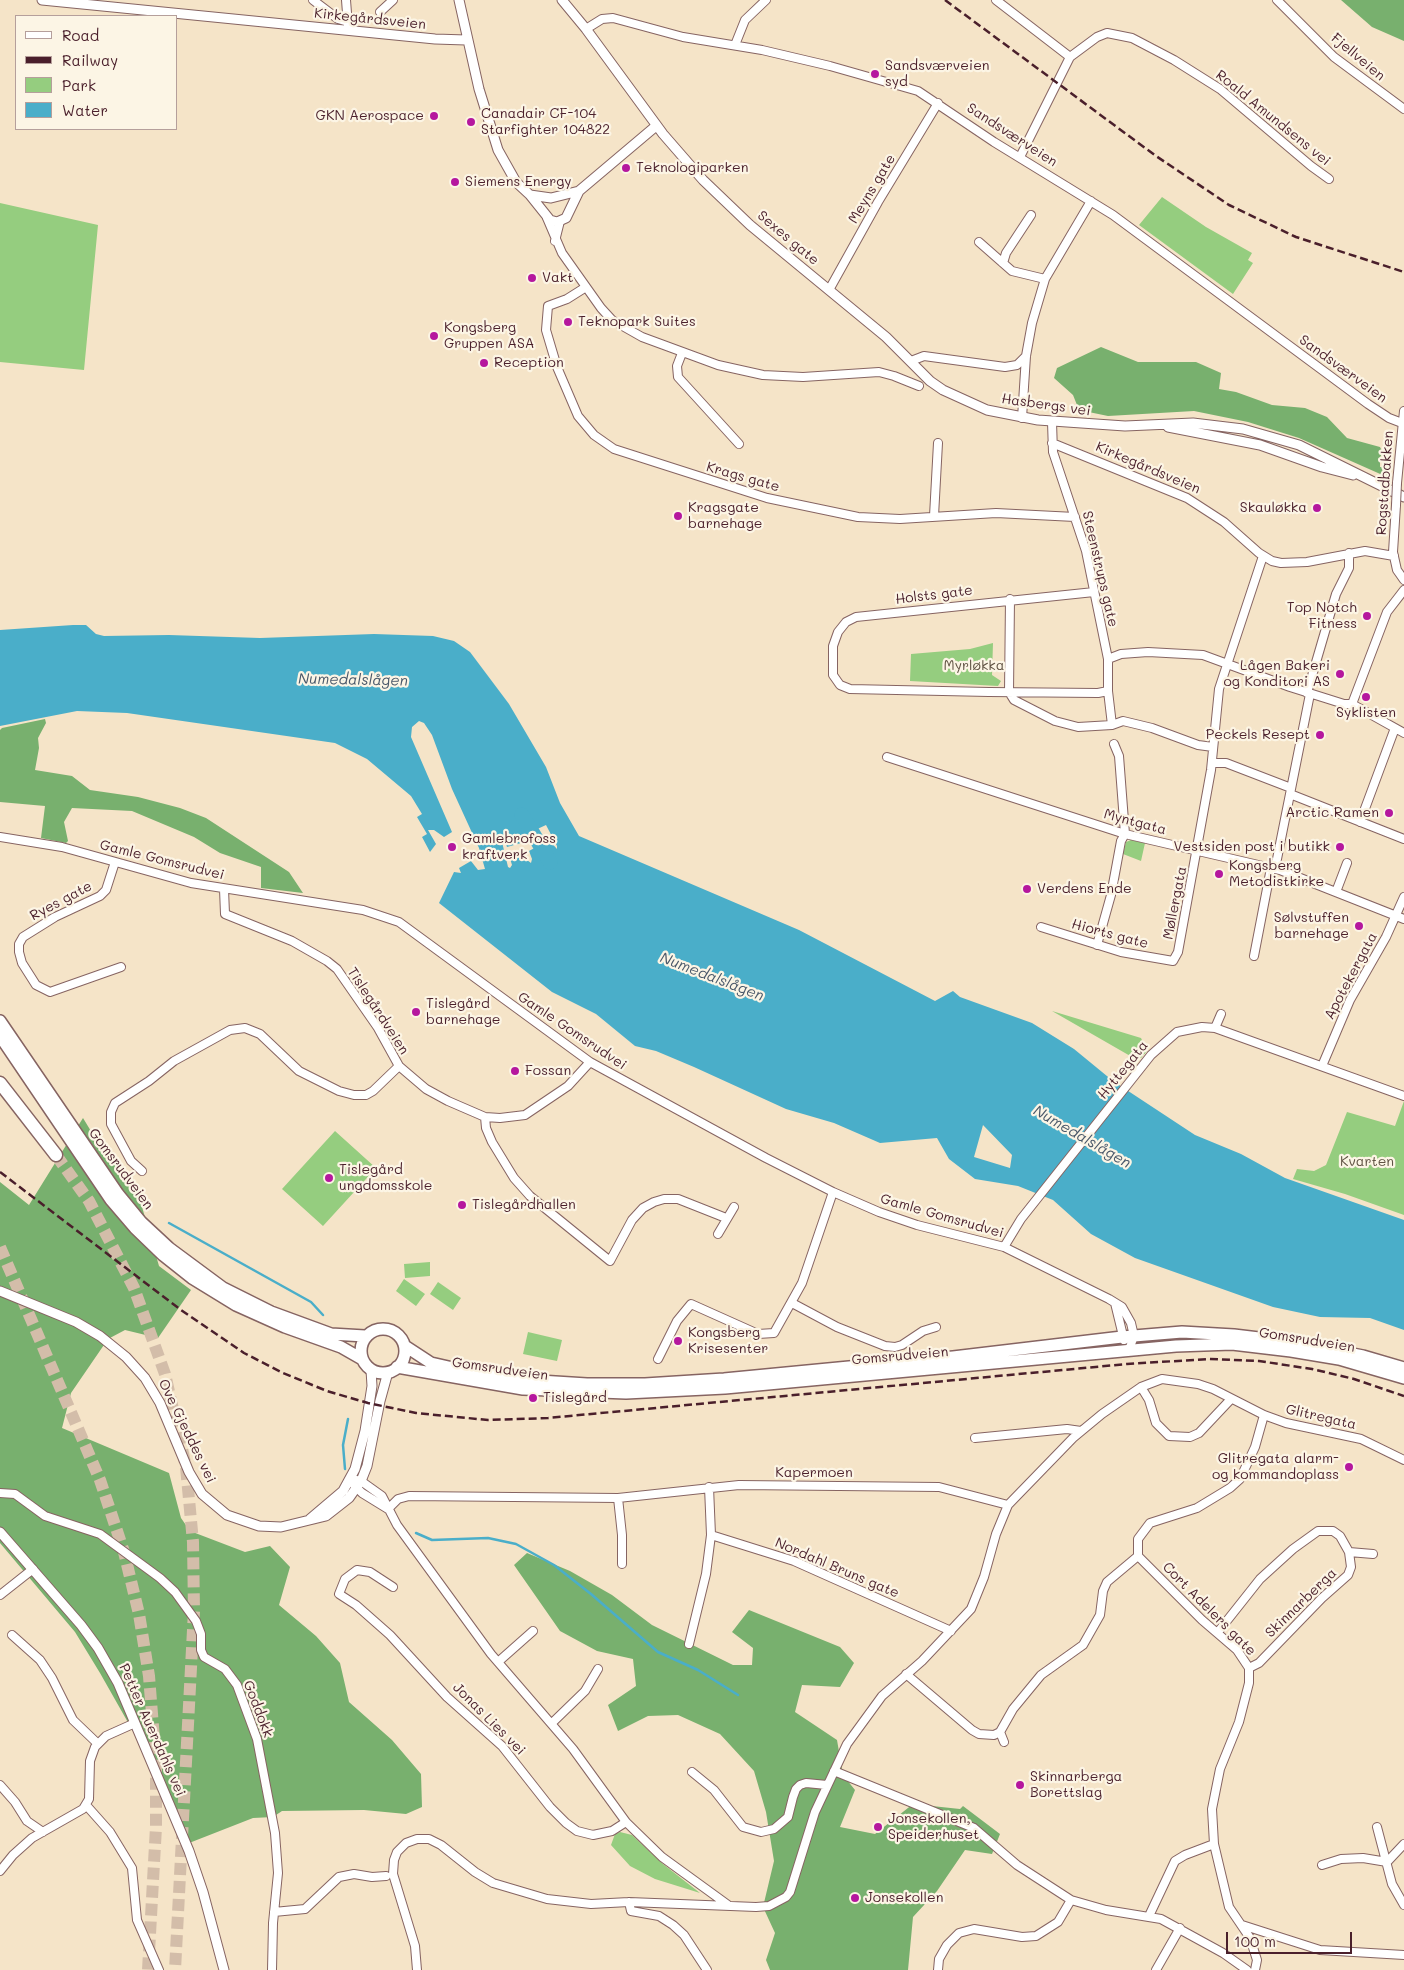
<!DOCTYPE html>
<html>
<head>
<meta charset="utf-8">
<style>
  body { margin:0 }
  #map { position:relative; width:1404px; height:1970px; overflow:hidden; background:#f5e4c8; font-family:Mali,sans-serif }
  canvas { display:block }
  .legend { position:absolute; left:15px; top:15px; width:162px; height:115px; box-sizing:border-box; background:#fcf5e5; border:1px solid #b59f9b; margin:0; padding:6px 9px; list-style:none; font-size:15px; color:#4a1f2b }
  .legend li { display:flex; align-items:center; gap:10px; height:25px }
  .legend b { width:25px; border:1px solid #b59f9b }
  .scale { position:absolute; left:1226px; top:1932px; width:126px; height:22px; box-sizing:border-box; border:2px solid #4a1f2b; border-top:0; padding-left:6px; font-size:15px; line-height:18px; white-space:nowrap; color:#4a1f2b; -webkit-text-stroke:4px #fcf5e5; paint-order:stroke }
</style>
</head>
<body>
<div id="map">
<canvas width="1404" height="1970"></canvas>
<ul class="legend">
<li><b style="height:6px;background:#fff"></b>Road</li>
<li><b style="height:6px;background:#4a1f2b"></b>Railway</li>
<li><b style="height:14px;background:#95cd7f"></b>Park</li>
<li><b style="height:14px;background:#4aaec9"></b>Water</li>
</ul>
<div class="scale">100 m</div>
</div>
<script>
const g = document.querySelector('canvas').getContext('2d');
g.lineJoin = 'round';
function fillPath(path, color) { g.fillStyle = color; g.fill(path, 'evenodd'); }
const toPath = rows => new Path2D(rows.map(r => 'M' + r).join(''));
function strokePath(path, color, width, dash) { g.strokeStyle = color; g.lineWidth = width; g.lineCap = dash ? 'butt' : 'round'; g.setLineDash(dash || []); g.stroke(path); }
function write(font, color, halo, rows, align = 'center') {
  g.font = font + ' Mali,sans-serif'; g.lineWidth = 4.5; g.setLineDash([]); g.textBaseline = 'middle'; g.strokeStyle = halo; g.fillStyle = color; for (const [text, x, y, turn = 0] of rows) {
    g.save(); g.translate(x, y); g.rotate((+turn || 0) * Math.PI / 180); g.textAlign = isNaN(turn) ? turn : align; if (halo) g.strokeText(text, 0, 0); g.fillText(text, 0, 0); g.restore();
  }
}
fillPath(toPath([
  [1162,197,1206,227,1252,253,1248,260,1253,263,1233,294,1139,225],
  [0,203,98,225,84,370,0,362],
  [993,643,992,675,1001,681,998,686,910,681,911,654,970,649],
  [1131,840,1145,843,1141,861,1123,854,1126,842],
  [1052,1011,1141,1038,1147,1051,1141,1058,1132,1057],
  [1404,1101,1404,1215,1345,1194,1293,1179,1297,1169,1314,1171,1326,1165,1347,1112,1395,1126],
  [335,1131,376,1168,323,1226,282,1189],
  [430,1262,430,1276,405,1278,404,1264],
  [404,1279,425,1294,416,1306,396,1291],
  [438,1282,461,1298,453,1310,430,1294],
  [528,1332,562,1340,557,1361,523,1354],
  [620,1832,632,1835,663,1864,700,1893,655,1879,630,1866,611,1845,615,1834]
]), '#95cd7f');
fillPath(toPath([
  [1341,0,1404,0,1404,41,1372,27],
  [1101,347,1138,362,1196,362,1221,373,1219,389,1236,392,1272,405,1305,408,1327,417,1347,438,1380,447,1383,453,1380,457,1380,467,1390,468,1390,472,1387,477,1299,438,1248,422,1194,411,1108,416,1079,410,1073,395,1054,378,1057,368],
  [45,719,46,723,38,738,39,748,35,770,72,776,90,790,138,797,180,808,206,818,289,872,303,893,261,888,261,867,220,853,194,837,132,811,72,808,64,822,68,841,66,843,41,838,45,806,0,802,0,730,2,728],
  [83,1118,103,1151,136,1186,159,1266,191,1290,158,1338,125,1330,108,1339,71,1393,62,1428,169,1473,181,1518,190,1531,245,1552,270,1546,290,1567,279,1605,316,1636,340,1663,349,1702,392,1740,421,1774,422,1807,406,1814,364,1810,282,1811,273,1817,253,1818,184,1845,147,1756,100,1673,75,1632,0,1543,0,1182,29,1205],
  [527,1553,570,1571,612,1595,652,1625,733,1665,752,1665,753,1648,732,1632,749,1610,840,1647,854,1663,840,1687,802,1685,795,1712,837,1740,843,1775,855,1790,840,1827,875,1834,913,1804,960,1809,963,1806,1000,1834,992,1854,965,1850,937,1891,913,1917,908,1970,770,1970,766,1960,775,1933,763,1907,774,1861,766,1812,754,1771,720,1734,678,1715,648,1716,618,1731,608,1705,636,1686,633,1659,597,1651,560,1631,514,1565]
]), '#78b06e');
fillPath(toPath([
  [73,625,86,625,96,634,104,636,169,635,260,638,374,634,433,636,454,641,470,652,509,704,546,767,560,803,579,836,799,930,935,1001,953,991,960,997,1032,1023,1074,1049,1113,1081,1195,1135,1241,1154,1285,1178,1404,1220,1404,1330,1370,1318,1320,1317,1273,1307,1135,1258,1091,1234,1053,1200,1018,1186,975,1179,949,1159,937,1138,880,1143,834,1123,786,1109,694,1067,656,1051,635,1046,596,1014,552,992,439,903,454,872,461,873,459,868,471,861,478,870,485,869,479,848,452,789,432,735,424,723,419,721,412,727,411,737,452,832,444,837,434,830,428,830,436,844,430,852,422,837,427,834,417,817,422,814,411,796,367,759,335,743,127,713,77,711,0,726,0,630],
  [546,825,557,846,557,849,549,840,529,851,532,859,531,863,527,860,524,851,509,855,512,865,510,868,508,867,502,842,505,841,507,847,521,843,520,837],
  [983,1125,1012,1155,1010,1168,974,1157]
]), '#4aaec9');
strokePath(toPath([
  [169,1223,311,1302,323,1315],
  [345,1469,343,1445,348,1419],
  [416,1533,432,1540,488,1538,516,1544,554,1565,591,1594,658,1652,698,1670,738,1695]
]), '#4aaec9', 2.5);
strokePath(toPath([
  [522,815,550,862]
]), '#4aaec9', 15);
strokePath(toPath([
  [56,1155,89,1201,134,1288,165,1374,186,1467,193,1542,194,1611,175,1970],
  [0,1247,100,1480,124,1552,139,1614,149,1676,156,1764,156,1827,148,1970]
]), '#d3bda9', 12, [12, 6]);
const minor = toPath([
  [313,0,338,19,348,22],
  [346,0,348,26],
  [996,0,1070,57,1020,157],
  [1277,0,1334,57,1404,109],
  [380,12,393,0],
  [586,29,602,19,613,18,683,37,762,50,830,66,918,91,994,142,1113,215,1368,404,1389,418,1402,423],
  [735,45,745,20,766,0],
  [1070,57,1097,37,1107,33,1132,38,1174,60,1220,89,1311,166,1329,179],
  [547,218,562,253,601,308,612,320,642,337,718,365,763,375,803,377,879,372,894,376,919,386],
  [555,241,560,221],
  [979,242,1012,271,1045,279],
  [1003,263,1006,253,1031,215],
  [586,287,567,299,548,306,546,330,557,367,578,416,594,435,614,449,767,498,858,517,900,519,996,513,1075,517],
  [829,290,878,202,938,103],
  [682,353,677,366,678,377,739,444],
  [911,361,924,356,1005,367,1017,365,1026,356],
  [1022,418,1026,356,1032,323,1045,279,1091,201],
  [1052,422,1053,452,1086,551,1108,659,1108,691,1112,725],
  [1052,443,1187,498,1224,522,1259,553,1272,561,1281,563,1307,562,1365,551,1394,556],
  [1397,483,1404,411],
  [1396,505,1393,552,1397,570,1404,580],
  [934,516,938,443],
  [1094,592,856,617,846,622,838,632,833,646,833,675,840,685,850,689,989,692,1098,693,1108,691],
  [1010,599,1009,692,1014,700,1055,721,1078,727,1112,725,1123,721,1152,728,1198,745,1213,747],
  [1108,659,1121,654,1148,652,1203,655,1290,687,1344,704,1352,704,1404,733],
  [1307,693,1336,594,1349,568,1349,553],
  [1352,704,1387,612,1404,590],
  [887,757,1125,834,1280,870,1404,919],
  [1212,763,1226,763,1291,788],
  [1290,794,1404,839],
  [1360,822,1395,728],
  [0,837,62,847,191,883,363,910,399,922,590,1062,766,1158,833,1192,879,1212,917,1225,1004,1247,1109,1299,1122,1307,1131,1323,1134,1336,1129,1350],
  [115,862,106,890,100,896,55,917,23,937,19,944,19,952,22,963,36,985,50,992,121,967],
  [1275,869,1310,694],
  [224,889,225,914,292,941,327,961,337,969,378,1028,399,1066,426,1089,448,1101,485,1117,500,1118,525,1115,568,1086,590,1062],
  [1336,892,1347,863],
  [1041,927,1121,952,1173,961,1178,952,1211,770,1219,689,1263,556],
  [1097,945,1111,895,1121,841,1125,834,1119,756,1114,744],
  [1254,956,1271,868],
  [1215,1028,1221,1014],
  [1322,1066,1350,1000,1386,937,1404,897],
  [485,1117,486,1128,492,1142,514,1178,530,1196,610,1261,632,1220,643,1208,654,1202,664,1199,678,1199,726,1218],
  [142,1171,131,1161,111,1124,111,1112,115,1103,149,1081,174,1061,230,1030,245,1028,260,1034,299,1071,339,1091,354,1095,366,1095,373,1091,399,1066],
  [718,1234,734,1207],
  [1004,1247,1021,1219,1151,1055,1177,1032,1202,1027,1215,1028,1404,1096],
  [792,1303,837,1327,885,1346,895,1347,902,1345,923,1331,936,1327],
  [1115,1303,1124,1340],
  [658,1359,677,1321,691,1304,758,1334,774,1333,802,1283,833,1192],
  [1141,1387,1149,1400,1156,1423,1169,1436,1190,1437,1199,1433,1231,1399],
  [975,1438,1067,1429,1081,1431],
  [351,1479,361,1481,382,1496,397,1525,491,1654,573,1749,626,1822,662,1857,728,1905],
  [353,1484,362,1493,388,1509],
  [0,1493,15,1494,45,1516,100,1534,160,1578,175,1592,196,1621,201,1634,201,1650,204,1657,225,1669,237,1685,257,1739,275,1833,278,1873,273,1923,272,1970],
  [618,1498,622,1535,622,1564],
  [388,1509,398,1499,409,1496,618,1498,739,1485,939,1487,1008,1505],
  [711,1535,794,1561,951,1631],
  [1349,1552,1373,1554],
  [393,1587,370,1572,357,1570,345,1579,339,1594,356,1605,390,1635,447,1697,502,1746,550,1807,566,1823,577,1831,593,1835,612,1831,626,1822],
  [0,1595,33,1569],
  [1218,1632,1260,1579,1293,1549,1318,1531,1333,1531,1340,1536,1349,1552,1351,1567,1348,1575,1322,1598,1259,1663,1249,1668],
  [12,1635,40,1660,52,1678,73,1720,97,1743],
  [689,1644,706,1574,711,1535,709,1487],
  [498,1662,533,1631],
  [906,1674,972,1730,979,1734,994,1735,1000,1732,1013,1709,1041,1675,1083,1645,1100,1615,1103,1591,1107,1582,1138,1556],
  [552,1723,585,1691,598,1669],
  [1000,1732,1004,1742],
  [834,1771,974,1828,1017,1865,1071,1900,1106,1910,1161,1919,1223,1953,1247,1970],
  [692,1772,714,1790,743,1827,761,1832,774,1829,788,1817,793,1797,796,1789,800,1785,806,1783,827,1785],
  [0,1785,15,1802,27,1821,43,1832],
  [86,1805,110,1832,132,1868,137,1920,159,1970],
  [1377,1827,1392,1884,1404,1905],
  [1322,1865,1341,1859,1363,1858,1387,1862,1404,1844],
  [0,1871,13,1855,32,1838,83,1809,89,1799,90,1761,95,1747,106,1736,135,1723],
  [629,1902,631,1911,659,1916,673,1925,684,1935,707,1970],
  [274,1912,305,1909,339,1877,354,1874,372,1877,386,1876],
  [1149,1916,1175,1861,1185,1855,1214,1844],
  [1242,1925,1320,1950,1404,1955],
  [417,1970,415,1946,393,1874,394,1860,397,1852,406,1843,417,1839,429,1839,441,1845,475,1872,493,1883,547,1899,591,1904,629,1902,756,1907,769,1906,786,1897,790,1892,815,1812,847,1744,882,1696,922,1661,971,1609,984,1577,996,1534,1008,1505,1073,1438,1102,1414,1141,1387,1162,1379,1198,1384,1213,1389,1264,1415,1286,1423,1361,1439,1404,1460],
  [938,1970,939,1959,947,1945,959,1933,974,1929,1022,1937,1036,1936,1058,1922,1071,1900],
  [1156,1970,1180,1928],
  [1255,1970,1257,1960,1250,1938,1229,1907,1214,1844,1212,1809,1220,1769,1239,1722,1249,1683,1249,1668,1237,1650,1202,1620,1138,1556,1138,1539,1150,1523,1197,1508,1230,1488,1240,1479,1255,1447,1264,1415]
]);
const tertiary = toPath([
  [42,0,435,39,466,40],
  [459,0,479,89,498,150,516,182,530,195,550,220,557,222,566,218,579,191,656,126],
  [562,0,586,29,663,134,703,180,750,225,886,337,930,381,943,390,987,410,1038,420,1125,426,1193,423,1243,429,1299,445,1404,497],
  [530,195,551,198,579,191],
  [1168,427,1260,445,1322,467,1353,475],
  [0,1291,76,1322,100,1336,126,1357,145,1378,160,1403,189,1472,202,1494,227,1515,259,1526,281,1527,326,1516,349,1498,361,1481,367,1466,380,1401,388,1372],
  [310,1519,343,1491,355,1469,365,1431,372,1386,371,1370],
  [0,1532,81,1625,98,1648,118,1683,189,1851,203,1892,224,1970]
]);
const primary = toPath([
  [0,1021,118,1194,141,1222,169,1248,223,1288,271,1312,331,1334,365,1336],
  [0,1036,111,1200,135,1228,163,1255,192,1278,236,1305,285,1327,341,1347,362,1359],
  '361 1351a22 22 0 1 1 44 0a22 22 0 1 1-44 0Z',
  [405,1346,431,1363,475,1373,524,1380,587,1384,645,1384,724,1379,953,1357,1122,1337,1182,1332,1234,1335,1292,1342,1363,1356,1404,1368],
  [397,1367,523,1389,626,1393,725,1388,1176,1346,1232,1344,1291,1351,1339,1359,1404,1378]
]);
const trunk = toPath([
  [0,1083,56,1155]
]);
strokePath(minor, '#866462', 10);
strokePath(tertiary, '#866462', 11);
strokePath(primary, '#866462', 14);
strokePath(trunk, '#866462', 15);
strokePath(minor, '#fff', 8);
strokePath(tertiary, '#fff', 9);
strokePath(primary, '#fff', 11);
strokePath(trunk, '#fff', 12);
strokePath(toPath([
  [945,0,1156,156,1229,205,1296,237,1404,272],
  [0,1172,181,1310,244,1353,283,1373,327,1391,368,1403,416,1413,488,1420,548,1418,1127,1364,1209,1359,1259,1361,1312,1369,1354,1379,1404,1396]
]), '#4a1f2b', 2.5, [8, 4]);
const minorBridge = toPath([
  [1396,505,1397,483]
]);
strokePath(minorBridge, '#866462', 10, []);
strokePath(minorBridge, '#fff', 8);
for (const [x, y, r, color] of [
  [875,74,5,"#b5179e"],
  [434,116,5,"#b5179e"],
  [471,122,5,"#b5179e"],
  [626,168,5,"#b5179e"],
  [455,182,5,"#b5179e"],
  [532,278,5,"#b5179e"],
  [568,322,5,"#b5179e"],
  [434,336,5,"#b5179e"],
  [484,363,5,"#b5179e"],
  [1317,508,5,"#b5179e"],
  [678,516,5,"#b5179e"],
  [1367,616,5,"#b5179e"],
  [1340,674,5,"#b5179e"],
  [1366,697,5,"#b5179e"],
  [1320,735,5,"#b5179e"],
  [1389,813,5,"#b5179e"],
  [452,847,5,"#b5179e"],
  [1340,847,5,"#b5179e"],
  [1219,874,5,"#b5179e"],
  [1027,889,5,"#b5179e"],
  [1359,926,5,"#b5179e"],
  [416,1012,5,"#b5179e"],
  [515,1071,5,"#b5179e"],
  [329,1178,5,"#b5179e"],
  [462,1205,5,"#b5179e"],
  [678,1341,5,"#b5179e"],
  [533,1398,5,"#b5179e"],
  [1349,1467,5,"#b5179e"],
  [1020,1785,5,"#b5179e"],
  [878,1827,5,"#b5179e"],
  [855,1898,5,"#b5179e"]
]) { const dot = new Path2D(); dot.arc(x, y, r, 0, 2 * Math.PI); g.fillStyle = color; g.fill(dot); strokePath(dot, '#fcf5e5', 2); }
write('14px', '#4a1f2b', '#fcf5e5', [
  ["Kirkegårdsveien",370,19,6],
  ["Fjellveien",1358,57,40],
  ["Roald Amundsens vei",1273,118,39],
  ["Sandsværveien",1012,135,33],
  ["Meyns gate",872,189,-59],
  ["Sexes gate",788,238,40],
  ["Sandsværveien",1343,369,36],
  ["Hasbergs vei",1046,405,8],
  ["Kirkegårdsveien",1148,468,23],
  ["Krags gate",743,477,16],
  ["Rogstadbakken",1385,483,-86],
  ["Steenstrups gate",1100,569,77],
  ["Holsts gate",934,595,-7],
  ["Myntgata",1135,822,15],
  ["Gamle Gomsrudvei",162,860,14],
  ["Ryes gate",61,901,-28],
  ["Møllergata",1175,903,-79],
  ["Hiorts gate",1110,934,15],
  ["Apotekergata",1351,976,-62],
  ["Tislegårdveien",378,1011,57],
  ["Gamle Gomsrudvei",572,1031,34],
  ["Hyttegata",1123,1070,-51],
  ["Gomsrudveien",121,1169,53],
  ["Gamle Gomsrudvei",942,1216,16],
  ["Gomsrudveien",1307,1340,9],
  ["Gomsrudveien",900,1356,-5],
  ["Gomsrudveien",500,1369,8],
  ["Glitregata",1321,1417,13],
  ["Ove Gjeddes vei",187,1431,64],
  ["Kapermoen",814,1473],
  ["Nordahl Bruns gate",837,1568,23],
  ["Skinnarberga",1301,1603,-44],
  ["Cort Adelers gate",1209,1609,45],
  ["Goddokk",258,1709,69],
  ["Jonas Lies vei",489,1719,45],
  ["Petter Auerdahls vei",152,1730,66]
]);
write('14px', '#4a1f2b', '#fcf5e5', [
  ["Sandsværveien",885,66],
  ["syd",885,82],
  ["Canadair CF-104",481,114],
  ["Starfighter 104822",481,130],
  ["GKN Aerospace",424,116,"right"],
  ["Teknologiparken",636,168],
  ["Siemens Energy",465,182],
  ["Vakt",542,278],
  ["Teknopark Suites",578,322],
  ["Kongsberg",444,328],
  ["Gruppen ASA",444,344],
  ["Reception",494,363],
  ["Kragsgate",688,508],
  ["barnehage",688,524],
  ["Skauløkka",1307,508,"right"],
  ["Top Notch",1357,608,"right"],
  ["Fitness",1357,624,"right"],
  ["Lågen Bakeri",1330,666,"right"],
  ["og Konditori AS",1330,682,"right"],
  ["Syklisten",1366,713,"center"],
  ["Peckels Resept",1310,735,"right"],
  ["Arctic Ramen",1379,813,"right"],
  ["Gamlebrofoss",462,839],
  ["kraftverk",462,855],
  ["Vestsiden post i butikk",1330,847,"right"],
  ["Kongsberg",1229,866],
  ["Metodistkirke",1229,882],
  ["Verdens Ende",1037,889],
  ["Sølvstuffen",1349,918,"right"],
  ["barnehage",1349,934,"right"],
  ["Tislegård",426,1004],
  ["barnehage",426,1020],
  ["Fossan",525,1071],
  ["Tislegård",339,1170],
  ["ungdomsskole",339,1186],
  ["Tislegårdhallen",472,1205],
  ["Kongsberg",688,1333],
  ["Krisesenter",688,1349],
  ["Tislegård",543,1398],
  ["Glitregata alarm-",1339,1459,"right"],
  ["og kommandoplass",1339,1475,"right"],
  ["Skinnarberga",1030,1777],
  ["Borettslag",1030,1793],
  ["Jonsekollen,",888,1819],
  ["Speiderhuset",888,1835],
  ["Jonsekollen",865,1898]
], 'left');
write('14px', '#605344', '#fcf5e5', [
  ["Myrløkka",974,666],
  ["Kvarten",1367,1162]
]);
write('italic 15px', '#4a586a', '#fcf5e5', [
  ["Numedalslågen",353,680,1],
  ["Numedalslågen",712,977,21],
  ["Numedalslågen",1082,1137,30]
]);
</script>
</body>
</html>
